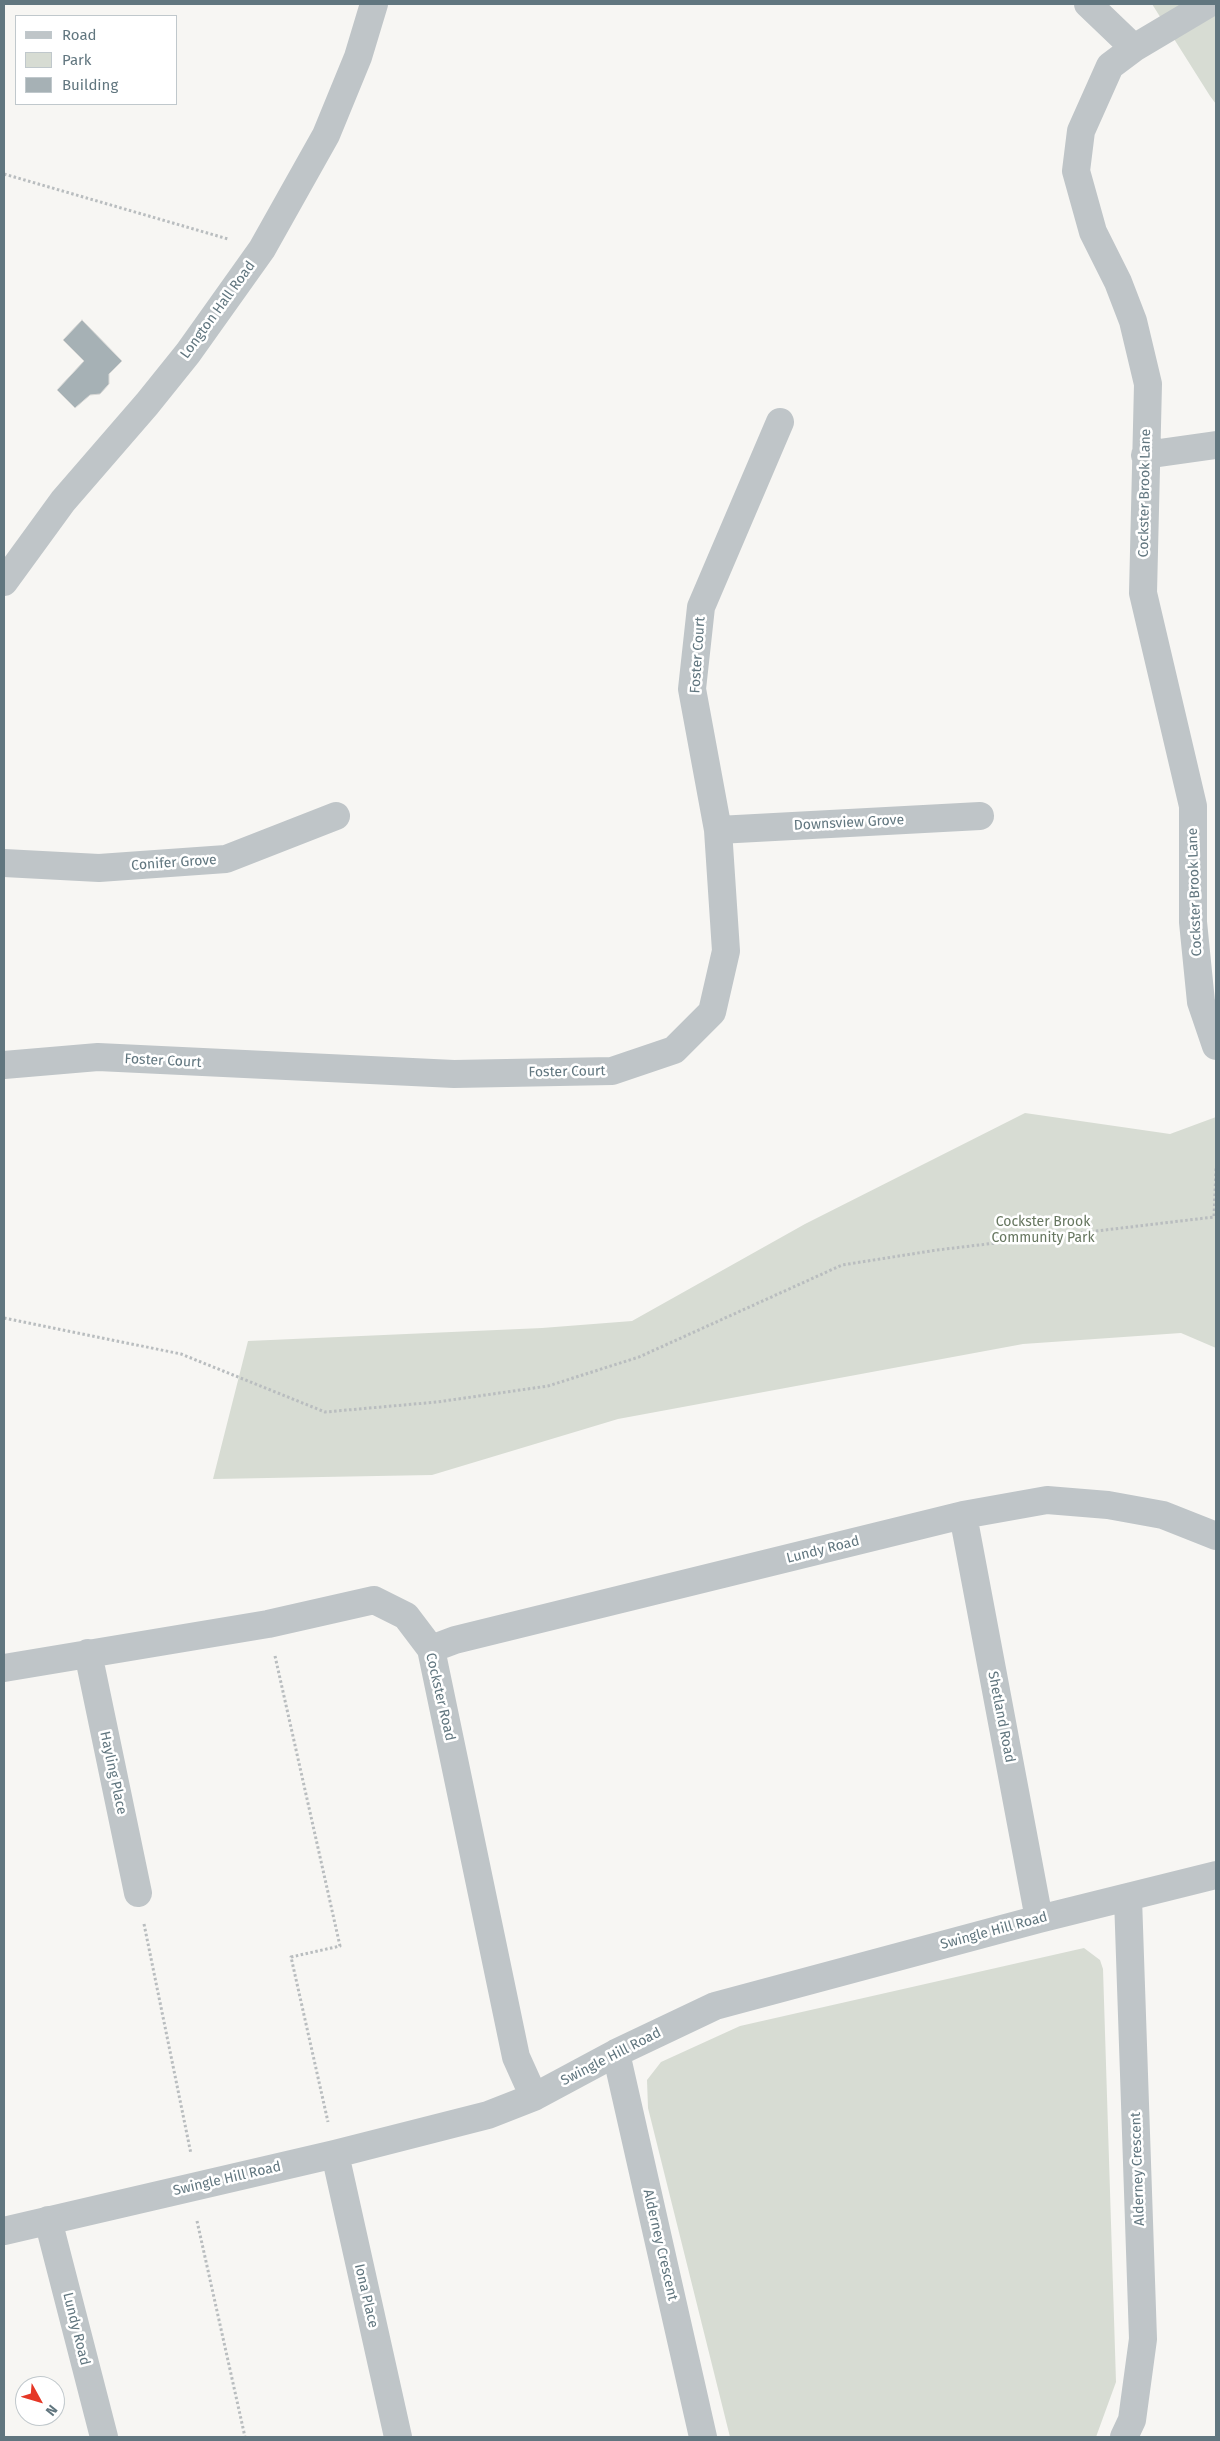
<!DOCTYPE html>
<html>
<head>
<meta charset="utf-8">
<style>
  body { margin:0 }
  #map { position:relative; width:1220px; height:2441px; overflow:hidden; background:#f7f6f3; font-family:"Fira Sans",sans-serif }
  canvas { display:block }
  .frame { position:absolute; inset:0; border:5px solid #61767f; pointer-events:none }
  .legend { position:absolute; left:15px; top:15px; width:162px; height:90px; box-sizing:border-box; background:#fff; border:1px solid #c0c8cc; margin:0; padding:6px 9px; list-style:none; font-size:15px; color:#61767f }
  .legend li { display:flex; align-items:center; gap:10px; height:25px }
  .legend b { width:25px; border:1px solid #c0c8cc }
  .north { position:absolute; left:15px; top:2376px; width:50px; height:50px; box-sizing:border-box; background:#fff; border:1px solid #c0c8cc; border-radius:50%; rotate:129deg; font-size:14px; font-weight:700; line-height:20px; text-align:center; color:#61767f }
  .north::after { content:''; display:block; margin:auto; width:18px; height:22px; background:#e53726; clip-path:polygon(50% 0,100% 100%,50% 72%,0 100%) }
</style>
</head>
<body>
<div id="map">
<canvas width="1220" height="2441"></canvas>
<div class="frame"></div>
<ul class="legend">
<li><b style="height:6px;background:#bfc5c8"></b>Road</li>
<li><b style="height:14px;background:#d7dcd3"></b>Park</li>
<li><b style="height:14px;background:#a6b1b5"></b>Building</li>
</ul>
<div class="north">N</div>
</div>
<script>
const g = document.querySelector('canvas').getContext('2d');
g.lineJoin = 'round';
function fillPath(path, color) { g.fillStyle = color; g.fill(path, 'evenodd'); }
const toPath = rows => new Path2D(rows.map(r => 'M' + r).join(''));
function strokePath(path, color, width, dash) { g.strokeStyle = color; g.lineWidth = width; g.lineCap = dash ? 'butt' : 'round'; g.setLineDash(dash || []); g.stroke(path); }
function write(font, color, halo, rows, align = 'center') {
  g.font = font + ' "Fira Sans",sans-serif'; g.lineWidth = 5; g.setLineDash([]); g.textBaseline = 'middle'; g.strokeStyle = halo; g.fillStyle = color; for (const [text, x, y, turn = 0] of rows) {
    g.save(); g.translate(x, y); g.rotate((+turn || 0) * Math.PI / 180); g.textAlign = isNaN(turn) ? turn : align; if (halo) g.strokeText(text, 0, 0); g.fillText(text, 0, 0); g.restore();
  }
}
fillPath(toPath([
  [1152,4,1216,4,1216,104,1210,96],
  [1025,1113,1170,1134,1216,1117,1216,1348,1181,1333,1023,1344,618,1419,432,1475,213,1479,248,1341,542,1328,632,1321,805,1224],
  [1084,1948,1100,1960,1103,1969,1116,2382,1096,2437,730,2437,648,2108,647,2080,661,2062,740,2026]
]), '#d7dcd3');
const building = toPath([
  [82,320,122,361,109,374,109,384,100,394,90,395,75,408,57,390,84,361,63,340,82,320]
]);
fillPath(building, '#a6b1b5');
strokePath(building, '#d8d8d6', 1);
strokePath(toPath([
  [4,174,228,239],
  [4,1318,181,1354,325,1412,437,1402,548,1386,639,1357,842,1265,937,1250,1214,1217,1216,1168],
  [275,1656,340,1946,291,1957,328,2122],
  [144,1924,191,2154],
  [197,2221,245,2437]
]), '#b9bdbf', 3, [2.5, 2.5]);
strokePath(toPath([
  [1088,4,1134,48],
  [1208,4,1134,48,1110,66,1081,131,1076,171,1093,232,1118,282,1133,321,1148,384,1143,593,1193,806,1193,922,1201,1002,1216,1046],
  [1145,455,1216,445],
  [718,830,980,816],
  [4,863,99,868,226,859,336,816],
  [4,1065,98,1057,454,1074,612,1071,674,1050,712,1012,726,951,718,830,692,689,701,607,780,422],
  [963,1515,1039,1919],
  [431,1649,455,1640,963,1515,1047,1500,1108,1505,1163,1515,1216,1536],
  [88,1653,138,1893],
  [4,1668,268,1624,374,1600,406,1616,431,1649,516,2057,534,2097],
  [616,2053,703,2437],
  [335,2154,398,2437],
  [48,2220,104,2437],
  [4,2231,335,2154,488,2115,534,2097,616,2053,715,2006,1039,1919,1216,1875],
  [1124,2437,1132,2420,1143,2339,1128,1898]
]), '#bfc5c8', 28);
strokePath(toPath([
  [4,582,63,501,147,404,188,353,262,249,326,135,358,57,374,4]
]), '#bfc5c8', 28);
write('14px', '#61767f', '#fff', [
  ["Longton Hall Road",218,310,-54],
  ["Cockster Brook Lane",1145,493,-89],
  ["Foster Court",698,655,-86],
  ["Downsview Grove",849,823,-3],
  ["Conifer Grove",174,863,-4],
  ["Cockster Brook Lane",1195,892,-92],
  ["Foster Court",163,1061,3],
  ["Foster Court",567,1072,-1],
  ["Lundy Road",823,1550,-14],
  ["Cockster Road",440,1697,77],
  ["Shetland Road",1001,1717,79],
  ["Hayling Place",113,1773,78],
  ["Swingle Hill Road",994,1931,-15],
  ["Swingle Hill Road",611,2057,-27],
  ["Alderney Crescent",1138,2169,-92],
  ["Swingle Hill Road",227,2179,-13],
  ["Alderney Crescent",660,2245,77],
  ["Iona Place",366,2296,77],
  ["Lundy Road",76,2329,76]
]);
write('14px', '#677760', '#fff', [
  ["Cockster Brook",1043,1222],
  ["Community Park",1043,1238]
]);
</script>
</body>
</html>
